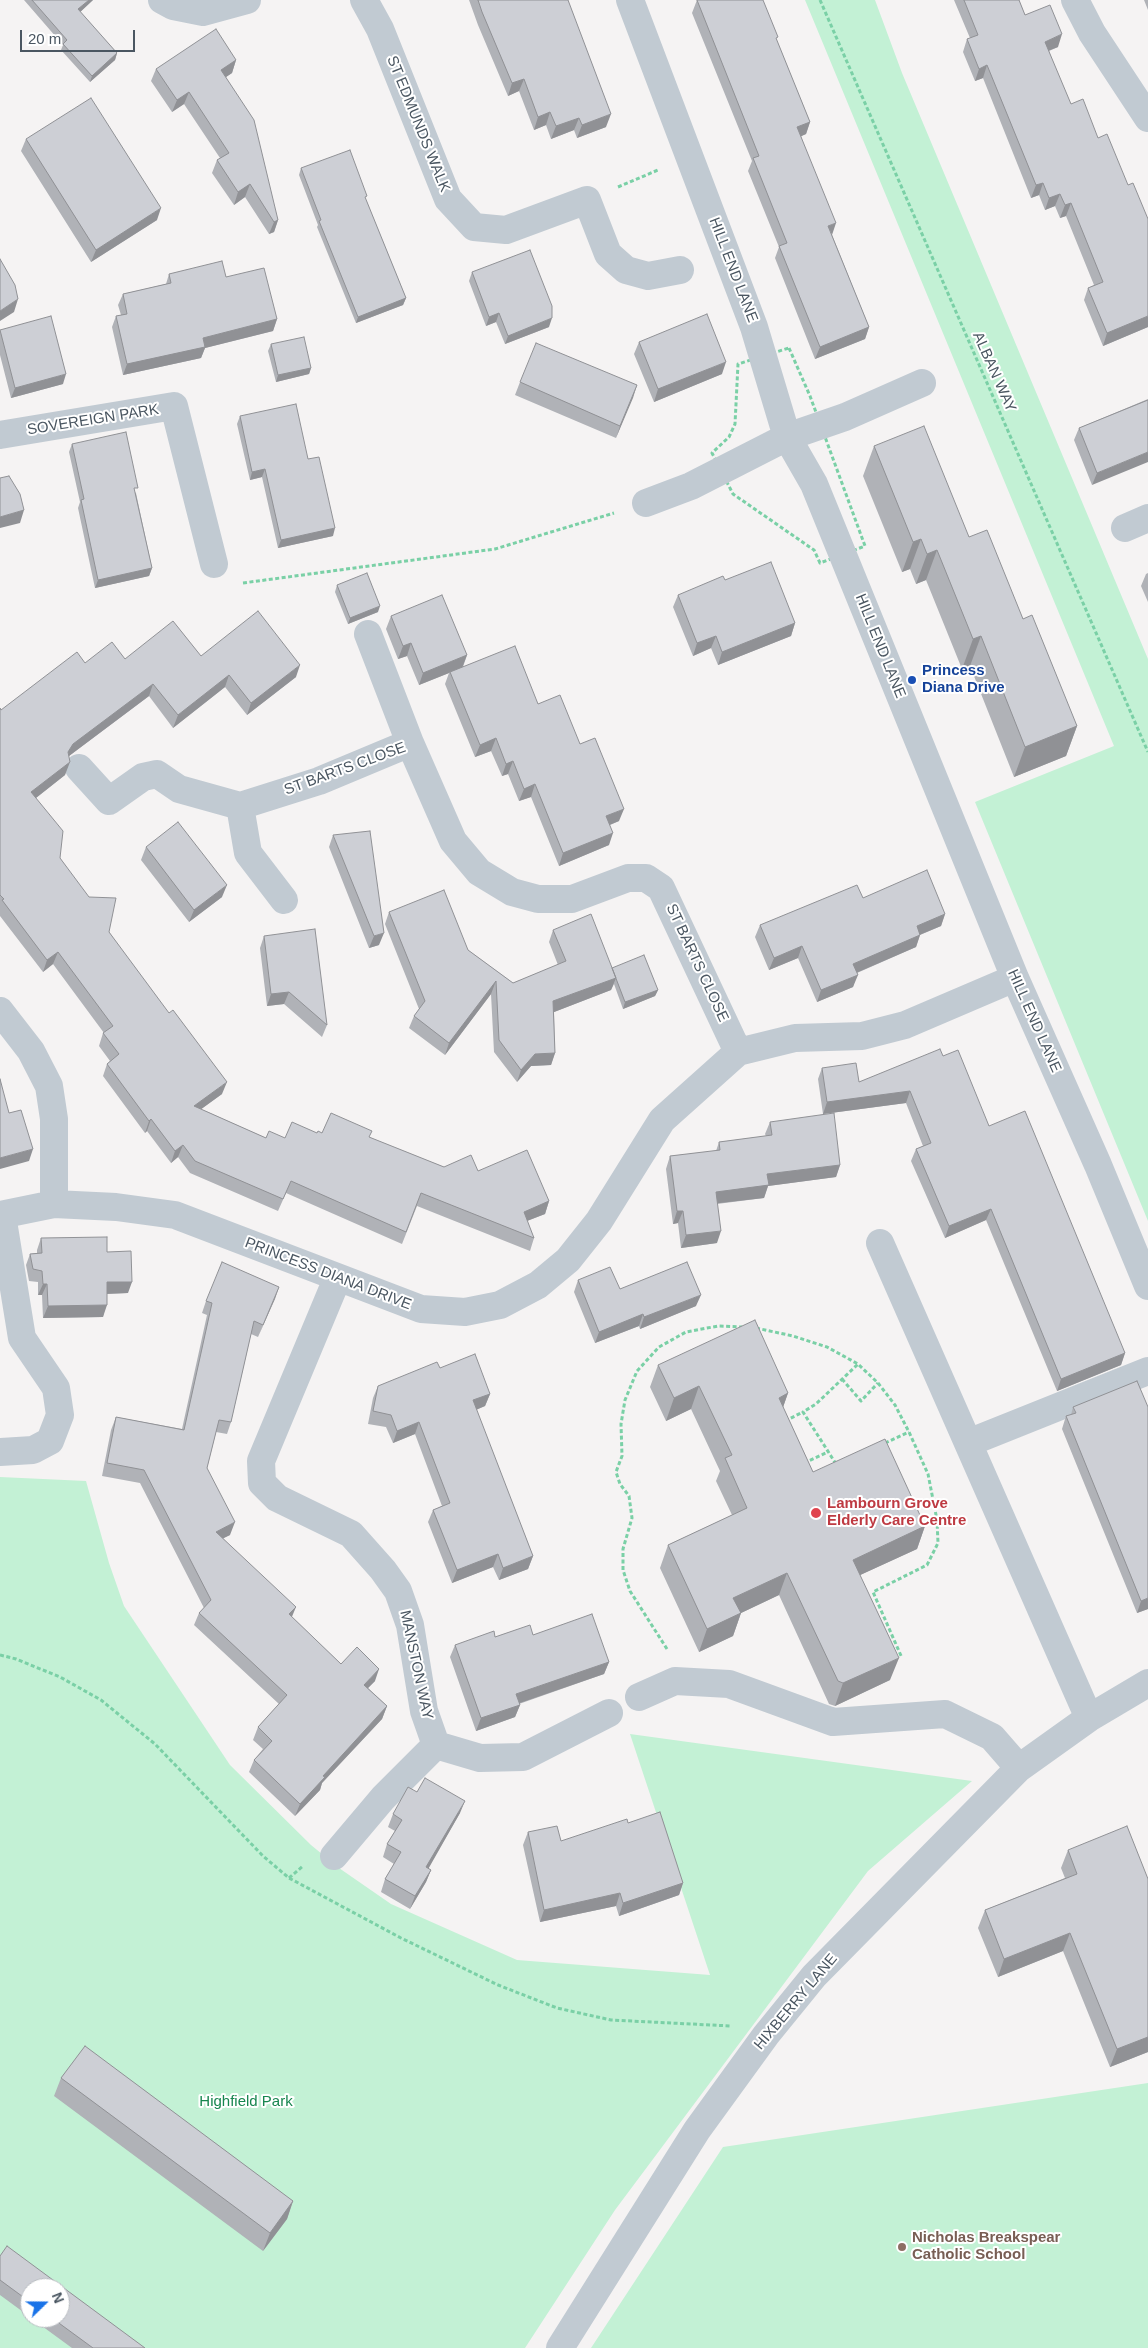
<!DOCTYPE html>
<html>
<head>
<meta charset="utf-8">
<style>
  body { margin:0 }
  #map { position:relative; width:1148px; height:2348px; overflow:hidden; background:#f5f3f3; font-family:Helvetica,sans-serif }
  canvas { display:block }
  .north { position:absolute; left:20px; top:2278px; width:50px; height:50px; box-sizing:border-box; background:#fff; border:1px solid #b7bbc0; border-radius:50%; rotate:68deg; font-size:14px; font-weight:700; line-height:20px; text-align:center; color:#4a5661 }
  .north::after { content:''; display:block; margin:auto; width:18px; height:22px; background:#1a73e8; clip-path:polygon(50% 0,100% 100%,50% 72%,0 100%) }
  .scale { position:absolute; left:20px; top:30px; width:115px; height:22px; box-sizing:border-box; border:2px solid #4a5661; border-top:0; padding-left:6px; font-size:15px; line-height:18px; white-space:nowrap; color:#4a5661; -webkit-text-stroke:4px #fff; paint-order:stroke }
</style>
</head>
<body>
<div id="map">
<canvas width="1148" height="2348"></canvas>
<div class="north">N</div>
<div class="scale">20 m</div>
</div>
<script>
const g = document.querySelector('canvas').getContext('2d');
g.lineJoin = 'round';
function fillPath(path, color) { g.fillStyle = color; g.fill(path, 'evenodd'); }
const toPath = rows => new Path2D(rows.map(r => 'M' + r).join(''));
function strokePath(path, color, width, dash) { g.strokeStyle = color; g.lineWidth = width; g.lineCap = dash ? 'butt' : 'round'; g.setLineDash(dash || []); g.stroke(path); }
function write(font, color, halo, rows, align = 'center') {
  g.font = font + ' Helvetica,sans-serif'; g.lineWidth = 4; g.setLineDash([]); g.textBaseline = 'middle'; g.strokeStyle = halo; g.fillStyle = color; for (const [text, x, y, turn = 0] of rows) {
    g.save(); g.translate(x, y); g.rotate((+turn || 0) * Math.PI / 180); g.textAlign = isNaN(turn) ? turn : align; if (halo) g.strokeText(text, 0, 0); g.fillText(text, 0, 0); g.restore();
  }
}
fillPath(toPath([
  [805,0,875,0,902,73,1148,659,1148,1221,975,802,1114,746],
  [0,1477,86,1481,109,1563,124,1606,230,1765,311,1845,339,1868,391,1904,517,1960,710,1975,630,1734,972,1781,868,1871,615,2210,525,2348,0,2348],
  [30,2288,60,2288,60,2318,30,2318],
  [1148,2083,1148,2348,591,2348,723,2147]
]), '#c3f1d5');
strokePath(toPath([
  [820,0,1148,752],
  [618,187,658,170],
  [789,348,810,396,865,546,820,563,814,550,733,494,712,453,729,437,735,424,738,364,789,348],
  [243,583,495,549,614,513],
  [756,1328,793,1336,827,1347,858,1364,878,1383,895,1405,909,1432,928,1474,937,1520,938,1543,927,1565,873,1592,902,1658],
  [842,1379,861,1401,878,1383],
  [785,1421,803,1412],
  [885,1443,909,1432],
  [804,1463,828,1452],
  [836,1464,803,1412,816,1404,858,1364],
  [667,1649,630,1591,623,1570,623,1549,632,1518,629,1496,620,1484,616,1472,622,1456,621,1424,625,1400,637,1371,659,1347,686,1332,718,1326,742,1327],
  [0,1655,16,1659,60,1677,101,1700,155,1744,263,1856,289,1878,401,1938,498,1985,557,2008,611,2020,731,2026],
  [289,1878,303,1866]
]), '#7ad0a6', 3, [4, 2.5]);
strokePath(toPath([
  [162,0,173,6,203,12,247,0],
  [364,0,380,29,448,199,474,227,506,230,587,200,608,254,626,270,648,276,680,270],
  [630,0,754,327,787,437,814,484,1015,978,1098,1165,1148,1286],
  [1075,0,1092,33,1148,118],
  [0,435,174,406,214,564],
  [646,503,691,486,787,437,845,417,922,383],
  [1125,528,1148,518],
  [368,634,410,743],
  [79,768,109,801,143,777,157,774,179,789,240,806,319,781,410,743,453,841,479,872,512,892,538,899,572,899,628,878,646,878,661,888,738,1052],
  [240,806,248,853,284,900],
  [0,1011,31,1051,49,1086,54,1119,54,1204],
  [0,1215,54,1204,116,1207,175,1215,421,1309,465,1312,500,1305,538,1285,568,1260,599,1221,662,1120,738,1052,795,1038,862,1036,905,1025,1015,978],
  [880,1243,1089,1718],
  [968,1443,1148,1371],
  [0,1452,33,1450,50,1441,60,1415,56,1388,22,1338,2,1215],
  [639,1697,675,1681,729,1684,833,1722,945,1714,992,1737,1019,1768],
  [436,1745,480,1758,523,1757,609,1713],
  [334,1856,383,1798,436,1745,424,1711,410,1625,398,1591,383,1570,351,1534,277,1498,262,1483,261,1461,337,1279],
  [560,2348,697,2130,766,2035,814,1976,1019,1768,1089,1718,1148,1683]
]), '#c1cad2', 28);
fillPath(toPath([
  [24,0,93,0,80,12,117,53,115,60,90,82,61,50,63,45],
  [469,0,568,0,606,127,577,138,574,130,551,139,546,125,534,130,519,91,508,96,478,25],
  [697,0,777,41,810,122,806,134,801,136,832,235,869,327,865,339,815,359,775,258,779,247,748,171,752,161,692,13],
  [954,0,1019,0,1025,15,1058,47,1049,51,1148,327,1103,346,1084,300,1088,288,1094,285,1066,216,1060,218,1055,206,1045,210,1039,195,1031,198,983,78,975,81,963,52,967,39,970,38],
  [1144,0,1148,0,1148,10],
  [236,60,232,73,226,77,278,220,274,232,269,234,245,197,234,205,212,173,217,160,220,158,184,104,172,112,151,81,156,69],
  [26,139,157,220,91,262,21,151],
  [301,168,366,200,406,298,403,305,356,323,317,227,318,225,299,175],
  [472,272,549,327,505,344,496,322,486,326,469,281],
  [169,274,226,277,277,319,273,331,205,348,201,358,123,375,112,327,116,316,121,315,118,305,123,294,166,284],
  [0,330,63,384,11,398,0,355],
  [639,342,722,374,654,402,634,354],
  [271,344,311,368,309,374,276,382,268,351],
  [520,382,637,385,616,438,515,395],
  [1148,399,1092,485,1074,440,1079,428],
  [240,416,308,459,333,536,278,548,262,477,250,480,237,424],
  [72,444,136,493,152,568,149,576,95,588,78,508,80,502,69,452],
  [874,446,969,537,1023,619,1077,726,1066,756,1014,777,970,666,962,669,926,580,916,584,910,569,902,572,863,476],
  [1148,573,1148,602,1141,586,1146,574],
  [725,580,795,623,791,636,718,665,711,648,693,656,673,607,678,595],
  [337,585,378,612,348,624,335,592],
  [391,616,467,655,463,667,538,704,580,744,619,821,610,825,609,845,559,866,531,797,519,801,508,774,502,776,491,751,475,757,445,684,449,673,419,685,407,656,398,659,386,629],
  [201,656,296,677,247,715,225,687,173,728,149,696,69,756,65,775,36,798,60,858,109,932,222,1094,201,1109,266,1138,285,1138,317,1133,322,1133,370,1138,444,1167,478,1171,549,1201,545,1214,527,1221,534,1238,530,1251,417,1206,402,1244,286,1193,278,1211,190,1173,178,1157,171,1163,147,1131,145,1133,103,1076,107,1064,110,1061,99,1046,103,1033,104,1033,53,964,43,972,0,916,0,708,1,710,85,663,125,659],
  [333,835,379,945,369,948,329,847],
  [146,847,222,897,189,922,141,860],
  [863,898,945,914,941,926,920,935,916,947,857,973,853,987,817,1002,798,958,769,970,755,937,760,925],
  [389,912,468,950,513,983,558,965,549,942,553,930,612,968,658,990,655,996,623,1009,614,984,611,990,554,1012,555,1053,551,1065,531,1066,517,1082,494,1052,491,994,445,1055,409,1028,414,1016,419,1009,385,924],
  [264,936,327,1025,322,1037,284,1004,267,1006,260,948],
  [943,1056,989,1126,1125,1353,1121,1365,1057,1391,986,1220,945,1238,911,1161,916,1149,923,1146,906,1103,823,1114,818,1079,822,1068,859,1082],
  [770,1122,840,1165,836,1177,768,1186,764,1198,717,1204,717,1243,681,1248,678,1223,673,1224,666,1169,670,1156,716,1151,719,1142,766,1136,765,1134],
  [41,1238,107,1252,128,1293,107,1294,103,1317,43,1318,42,1295,38,1295,38,1282,29,1281,26,1265,30,1254,37,1253,37,1250],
  [578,1280,620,1289,696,1306,640,1329,639,1326,595,1343,574,1292],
  [279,1287,258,1337,251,1334,231,1422,227,1434,216,1432,207,1468,230,1535,223,1538,292,1617,341,1664,375,1681,368,1688,387,1706,382,1719,322,1783,320,1790,295,1816,249,1772,254,1760,263,1749,253,1740,258,1727,279,1704,194,1625,199,1613,204,1608,140,1483,102,1476,111,1430,116,1417,182,1429,207,1315,202,1313,206,1301],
  [658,1365,788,1393,783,1407,813,1472,925,1526,917,1549,860,1575,890,1680,835,1706,829,1704,779,1595,741,1613,733,1636,699,1652,660,1568,668,1545,732,1515,716,1481,720,1471,691,1409,666,1421,650,1387],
  [440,1368,490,1394,485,1406,476,1410,533,1556,528,1569,499,1580,493,1567,452,1583,428,1522,433,1510,442,1506,415,1434,393,1443,386,1427,368,1424,373,1398,378,1386],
  [1073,1407,1148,1609,1137,1613,1062,1429,1066,1416,1071,1415],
  [533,1635,609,1662,604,1674,519,1704,520,1705,515,1717,476,1731,450,1657,455,1645,495,1637],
  [417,1792,460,1813,428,1868,431,1870,426,1882,410,1909,381,1892,385,1879,394,1864,383,1857,387,1844,395,1831,388,1827,393,1814],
  [528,1832,561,1841,683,1883,679,1895,619,1916,616,1906,540,1922,523,1845],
  [1068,1850,1148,1879,1148,2052,1110,2067,1063,1951,998,1977,978,1928,985,1910,1065,1878,1061,1868],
  [61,2078,293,2201,287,2219,263,2251,54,2096],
  [0,2256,145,2348,72,2348,31,2318,60,2318,30,2288,30,2317,0,2295]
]), '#b0b2b7');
fillPath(toPath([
  [89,0,93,0,76,16,78,9],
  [1062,34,1058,47,1040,54,1045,42],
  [117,53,115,60,90,82,92,76],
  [236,60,232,73,217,83,221,70],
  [987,65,983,78,975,81,979,69],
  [524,79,519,91,508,96,512,83],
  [189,92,184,104,172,112,177,100],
  [550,112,546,125,534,130,538,117],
  [611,114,606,127,577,138,582,125],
  [579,118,574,130,551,139,556,126],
  [810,122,806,134,793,140,797,127],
  [1043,183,1039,195,1031,198,1036,185],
  [250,184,245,197,234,205,238,192],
  [1060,194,1055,206,1045,210,1049,198],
  [1071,203,1066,216,1060,218,1065,205],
  [161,208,157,220,91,262,96,250],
  [278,220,274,232,269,234,274,222],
  [836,223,832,235,828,226],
  [406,298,403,305,356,323,358,317],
  [18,299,14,312,0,321,0,311],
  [499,313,496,322,486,326,489,317],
  [1148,316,1148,327,1103,346,1107,333],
  [552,318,549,327,505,344,508,336],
  [277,319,273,331,205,348,201,358,123,375,127,364,203,338],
  [869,327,865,339,815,359,820,347],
  [726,362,722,374,654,402,658,389],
  [311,368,309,374,276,382,278,375],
  [66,374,63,384,11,398,15,388],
  [637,385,633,398,616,438,620,426],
  [1148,452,1148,462,1092,485,1097,473],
  [265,469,262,477,250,480,252,472],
  [24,510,20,523,0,528,0,517],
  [335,528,333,536,278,548,281,540],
  [921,539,910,569,902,572,913,542],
  [937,550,926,580,916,584,927,554],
  [152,568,149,576,95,588,98,580],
  [380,606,378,612,348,624,350,618],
  [795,623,791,636,718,665,722,652],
  [716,636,711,648,693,656,697,643],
  [981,636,970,666,962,669,973,639],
  [411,643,407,656,398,659,403,646],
  [467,655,462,668,450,672,449,673,419,685,423,673],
  [300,665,296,677,247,715,251,703],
  [229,675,225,687,173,728,178,715],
  [153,684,149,696,69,756,68,752,73,744],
  [1077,726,1066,756,1014,777,1025,747],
  [496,738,491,751,475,757,480,745],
  [513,761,508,774,502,776,506,764],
  [70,762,65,775,27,805,31,792],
  [535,784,531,797,519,801,524,789],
  [624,809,619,821,602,828,606,816],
  [613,833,609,845,559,866,563,853],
  [227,885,222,897,189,922,194,910],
  [945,914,941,926,912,938,917,926],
  [384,933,379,945,369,948,374,936],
  [920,935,916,947,849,976,853,964],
  [802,946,798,958,769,970,774,958],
  [58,952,53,964,43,972,47,960],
  [858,975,853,987,817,1002,821,990],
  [616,978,611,990,549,1014,553,1001],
  [496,981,491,994,445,1055,449,1043],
  [658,990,655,996,623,1009,625,1002],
  [289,992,284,1004,267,1006,271,994],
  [555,1053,551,1065,531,1066,517,1082,521,1070,535,1054],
  [227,1082,222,1094,189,1118,194,1106],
  [910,1091,906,1103,823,1114,827,1102],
  [151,1119,147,1131,145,1133,149,1121],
  [183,1145,178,1157,171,1163,175,1151],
  [33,1149,29,1161,0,1169,0,1158],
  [840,1165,836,1177,768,1186,764,1198,711,1204,716,1192,767,1174],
  [549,1201,545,1214,519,1224,524,1212],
  [991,1209,986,1220,945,1238,949,1226],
  [677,1211,683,1211,678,1223,673,1224],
  [721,1231,717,1243,681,1248,686,1235],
  [107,1282,132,1282,128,1293,102,1294],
  [43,1284,47,1284,42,1295,38,1295],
  [279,1287,275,1299,258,1337,263,1325],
  [701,1295,696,1306,640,1329,644,1317],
  [107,1305,103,1317,43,1318,48,1306],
  [643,1314,639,1326,595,1343,599,1332],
  [1125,1353,1121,1365,1057,1391,1061,1379],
  [699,1386,691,1409,666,1421,674,1398],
  [788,1393,780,1416,779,1398],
  [490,1394,485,1406,468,1413,473,1400],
  [419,1422,415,1434,393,1443,397,1431],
  [235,1522,230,1535,212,1544,216,1532],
  [925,1526,917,1549,845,1582,853,1560],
  [498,1554,493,1567,452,1583,457,1570],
  [533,1556,528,1569,499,1580,503,1568],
  [787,1573,779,1595,741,1613,733,1636,699,1652,707,1629,733,1598],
  [1148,1598,1148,1609,1137,1613,1141,1601],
  [296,1607,291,1619,289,1614],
  [899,1658,890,1680,835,1706,843,1683],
  [609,1662,604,1674,511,1706,516,1694],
  [379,1669,375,1681,359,1697,364,1685],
  [520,1705,515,1717,476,1731,481,1718],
  [387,1706,382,1719,322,1783,320,1790,295,1816,300,1804,323,1776],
  [465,1801,460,1813,422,1880,426,1867],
  [431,1870,426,1882,410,1909,415,1896],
  [683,1883,679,1895,619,1916,623,1903],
  [620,1893,616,1906,540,1922,544,1910],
  [1070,1933,1063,1951,998,1977,1004,1959],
  [1148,2037,1148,2052,1110,2067,1117,2049],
  [293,2201,287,2219,263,2251,270,2233]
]), '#909195');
const building = toPath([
  [32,0,89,0,78,9,117,53,92,76,63,44,67,40,32,0],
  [478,0,568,0,611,114,582,125,579,118,556,126,550,112,538,117,524,79,512,83,482,12,478,0],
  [697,0,763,0,778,37,776,38,810,122,797,127,836,223,828,226,869,327,820,347,779,246,787,243,753,158,759,156,697,0],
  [964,0,1019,0,1025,15,1050,5,1062,34,1045,42,1071,104,1083,99,1098,138,1107,134,1128,185,1133,183,1148,219,1148,316,1107,333,1088,288,1103,282,1071,203,1065,205,1060,194,1049,198,1043,183,1036,185,987,65,979,69,967,39,978,35,964,0],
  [216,29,236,60,221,70,254,120,278,220,274,222,250,184,238,192,217,160,229,153,189,92,177,100,156,69,216,29],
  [91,98,161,208,96,250,26,139,91,98],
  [350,150,367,196,365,197,406,298,358,317,319,221,321,220,301,168,350,150],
  [530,250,552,306,552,318,508,336,499,313,489,317,472,272,530,250],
  [0,259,15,285,18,299,0,311,0,259],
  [222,261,226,277,264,268,277,319,203,338,205,347,127,364,116,316,127,314,123,294,171,283,169,274,222,261],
  [707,314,726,362,658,389,639,342,707,314],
  [51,316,66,374,15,388,0,330,51,316],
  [304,337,311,368,278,375,271,344,304,337],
  [536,343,637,385,620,426,520,382,536,343],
  [1148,400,1148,452,1097,473,1079,428,1148,400],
  [296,404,308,459,319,457,335,528,281,540,265,469,252,472,240,416,296,404],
  [924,426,969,537,987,530,1023,619,1032,615,1077,726,1025,747,981,636,973,639,937,550,927,554,921,539,913,542,874,446,924,426],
  [126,432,138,488,134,488,152,568,98,580,81,500,84,499,72,444,126,432],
  [9,476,20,494,24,510,0,517,0,478,9,476],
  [771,562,795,623,722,652,716,636,697,643,678,595,723,576,725,580,771,562],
  [367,573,380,606,350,618,337,585,367,573],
  [442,595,467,655,423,673,411,643,403,646,391,616,442,595],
  [258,611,300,665,251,703,229,675,178,715,153,684,73,744,68,752,70,762,31,792,63,831,60,858,89,897,116,898,109,932,169,1013,173,1010,227,1082,194,1106,266,1138,269,1131,285,1138,292,1122,317,1133,318,1131,322,1133,331,1113,372,1131,369,1137,444,1167,471,1155,478,1171,527,1150,549,1201,524,1212,534,1238,421,1193,406,1232,291,1181,283,1199,195,1161,183,1145,175,1151,151,1119,149,1121,107,1064,119,1054,103,1033,113,1026,58,952,47,960,2,900,4,899,0,895,0,708,1,710,77,652,85,663,112,642,125,659,173,621,201,656,258,611],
  [515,646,538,704,560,695,580,744,595,738,624,809,606,816,613,833,563,853,535,784,524,789,513,761,506,764,496,738,480,745,450,672,515,646],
  [178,822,227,885,194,910,146,847,178,822],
  [370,831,384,933,374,936,333,835,370,831],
  [927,870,945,914,917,926,920,935,853,964,858,975,821,990,802,946,774,958,760,925,857,885,863,898,927,870],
  [444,890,468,950,513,983,566,961,553,930,591,914,616,978,553,1001,555,1053,535,1054,521,1070,499,1040,496,981,449,1043,414,1016,425,1001,389,912,444,890],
  [315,929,327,1025,289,992,271,994,264,936,315,929],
  [644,955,658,990,625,1002,612,968,644,955],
  [940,1049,943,1056,958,1050,989,1126,1025,1111,1125,1353,1061,1379,991,1209,949,1226,916,1149,931,1143,910,1091,827,1102,822,1068,856,1063,859,1082,940,1049],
  [0,1079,9,1113,21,1110,33,1149,0,1158,0,1079],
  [834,1113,840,1165,767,1174,769,1185,716,1192,721,1231,686,1235,683,1211,677,1211,670,1156,720,1150,719,1142,772,1135,770,1122,834,1113],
  [107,1237,107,1252,131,1251,132,1282,107,1282,107,1305,48,1306,47,1284,43,1284,42,1271,33,1269,30,1254,42,1253,41,1238,107,1237],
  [222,1262,279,1287,263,1325,254,1321,231,1422,219,1420,207,1468,235,1522,216,1532,296,1607,289,1614,341,1664,357,1647,379,1669,364,1685,387,1706,323,1776,325,1777,300,1804,254,1760,272,1741,258,1727,287,1695,199,1613,211,1600,144,1470,107,1463,116,1417,184,1430,212,1303,206,1301,222,1262],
  [687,1262,701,1295,644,1317,643,1314,599,1332,578,1280,610,1267,620,1289,687,1262],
  [755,1320,788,1393,779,1398,813,1472,885,1439,925,1526,853,1560,899,1658,843,1683,838,1681,787,1573,733,1598,741,1613,707,1629,668,1545,747,1508,725,1458,732,1455,699,1386,674,1398,658,1365,755,1320],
  [475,1354,490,1394,473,1400,533,1556,503,1568,498,1554,457,1570,433,1510,450,1503,419,1422,397,1431,391,1415,373,1411,378,1386,437,1362,440,1368,475,1354],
  [1137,1381,1148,1407,1148,1598,1141,1601,1066,1416,1076,1413,1073,1407,1137,1381],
  [592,1614,609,1662,516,1694,520,1705,481,1718,455,1645,494,1631,495,1637,530,1625,533,1635,592,1614],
  [425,1778,465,1801,426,1867,431,1870,415,1896,385,1879,401,1852,387,1844,402,1820,393,1814,408,1787,417,1792,425,1778],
  [660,1812,683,1883,623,1903,620,1893,544,1910,528,1832,557,1826,561,1841,627,1819,628,1823,660,1812],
  [1127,1826,1148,1879,1148,2037,1117,2049,1070,1933,1004,1959,985,1910,1077,1874,1068,1850,1127,1826],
  [85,2046,293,2201,270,2233,61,2078,85,2046],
  [7,2246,145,2348,93,2348,52,2318,60,2318,60,2288,30,2288,30,2302,0,2280,0,2256,7,2246]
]);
fillPath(building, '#cdcfd5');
strokePath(building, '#909195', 1);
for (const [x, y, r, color] of [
  [912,680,5,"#1a4fb4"],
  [816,1513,6,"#e0444e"],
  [902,2247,5,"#8d6e63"]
]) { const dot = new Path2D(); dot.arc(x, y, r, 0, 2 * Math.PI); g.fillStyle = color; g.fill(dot); strokePath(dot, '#fff', 2); }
write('15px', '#4a5661', '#fff', [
  ["ST EDMUNDS WALK",418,124,68],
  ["HILL END LANE",733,270,69],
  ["ALBAN WAY",994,372,66],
  ["SOVEREIGN PARK",93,420,-9],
  ["HILL END LANE",880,646,68],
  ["ST BARTS CLOSE",345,769,-20],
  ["ST BARTS CLOSE",697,963,65],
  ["HILL END LANE",1034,1021,66],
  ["PRINCESS DIANA DRIVE",328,1274,21],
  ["MANSTON WAY",416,1665,78],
  ["HIXBERRY LANE",796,2002,-50]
]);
write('bold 15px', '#164399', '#fff', [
  ["Princess",922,671],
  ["Diana Drive",922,688]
], 'left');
write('bold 15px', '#be3a42', '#fff', [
  ["Lambourn Grove",827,1504],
  ["Elderly Care Centre",827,1521]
], 'left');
write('15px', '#17864f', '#fff', [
  ["Highfield Park",246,2102]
]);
write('bold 15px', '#785e54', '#fff', [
  ["Nicholas Breakspear",912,2238],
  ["Catholic School",912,2255]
], 'left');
</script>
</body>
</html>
